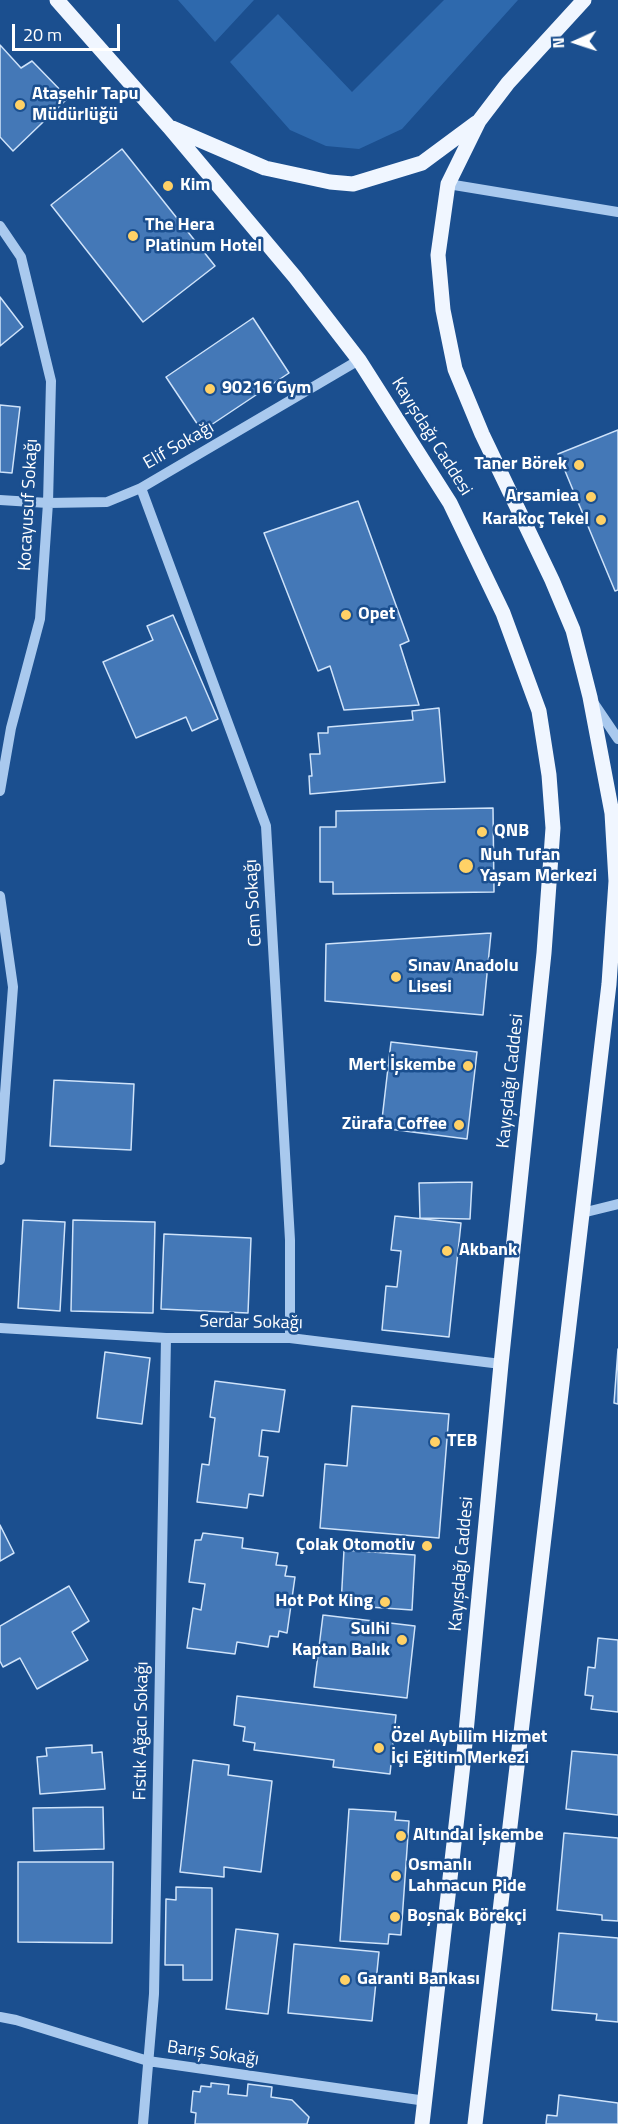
<!DOCTYPE html>
<html>
<head>
<meta charset="utf-8">
<style>
  body { margin:0 }
  #map { position:relative; width:618px; height:2124px; overflow:hidden; background:#1b4f8f; font-family:"Titillium Web",sans-serif }
  canvas { display:block }
  .north { position:absolute; left:546px; top:12px; width:60px; height:60px; -webkit-text-stroke:4px #1b4f8f; paint-order:stroke; rotate:267deg; font-size:16px; font-weight:700; line-height:24px; text-align:center; color:#fff }
  .north::after { content:''; display:block; margin:auto; width:21px; height:27px; background:#fff; clip-path:polygon(50% 0,100% 100%,50% 72%,0 100%) }
  .scale { position:absolute; left:12px; top:24px; width:108px; height:27px; box-sizing:border-box; border:3px solid #fff; border-top:0; padding-left:8px; font-size:18px; line-height:21px; white-space:nowrap; color:#fff; -webkit-text-stroke:4px #1b4f8f; paint-order:stroke }
</style>
</head>
<body>
<div id="map">
<canvas width="618" height="2124"></canvas>
<div class="north">N</div>
<div class="scale">20 m</div>
</div>
<script>
const g = document.querySelector('canvas').getContext('2d');
g.lineJoin = 'round';
function fillPath(path, color) { g.fillStyle = color; g.fill(path, 'evenodd'); }
const toPath = rows => new Path2D(rows.map(r => 'M' + r).join(''));
function strokePath(path, color, width, dash) { g.strokeStyle = color; g.lineWidth = width; g.lineCap = dash ? 'butt' : 'round'; g.setLineDash(dash || []); g.stroke(path); }
function write(font, color, halo, rows, align = 'center') {
  g.font = font + ' "Titillium Web",sans-serif'; g.lineWidth = 5; g.setLineDash([]); g.textBaseline = 'middle'; g.strokeStyle = halo; g.fillStyle = color; for (const [text, x, y, turn = 0] of rows) {
    g.save(); g.translate(x, y); g.rotate((+turn || 0) * Math.PI / 180); g.textAlign = isNaN(turn) ? turn : align; if (halo) g.strokeText(text, 0, 0); g.fillText(text, 0, 0); g.restore();
  }
}
fillPath(toPath([
  [178,0,254,0,215,42],
  [444,0,518,0,402,129,359,149,326,146,290,130,230,62,278,14,352,92]
]), '#2e69ad');
const building = toPath([
  [0,45,21,68,32,61,68,98,13,151,0,137,0,45],
  [122,149,215,266,143,322,51,205,122,149],
  [0,297,23,327,0,346,0,297],
  [253,318,289,373,202,431,166,377,253,318],
  [0,405,20,407,12,473,0,472,0,405],
  [618,430,618,590,615,591,558,454,618,430],
  [358,501,409,641,400,645,419,705,344,710,330,666,318,671,264,533,358,501],
  [173,615,218,719,192,731,186,717,136,738,103,662,153,640,147,626,173,615],
  [439,708,445,782,310,794,309,776,312,776,310,754,320,754,318,733,328,733,328,727,413,720,412,711,439,708],
  [493,808,494,892,333,894,333,882,320,882,320,827,336,827,336,811,493,808],
  [491,933,483,1015,325,1001,326,944,491,933],
  [391,1042,477,1052,467,1139,381,1128,391,1042],
  [54,1080,134,1084,131,1150,50,1146,54,1080],
  [472,1182,470,1219,420,1218,419,1183,472,1182],
  [395,1216,461,1223,449,1337,382,1330,386,1286,397,1287,401,1251,391,1250,395,1216],
  [23,1220,65,1222,60,1311,18,1308,23,1220],
  [73,1220,155,1222,153,1313,71,1311,73,1220],
  [164,1234,251,1238,248,1313,161,1309,164,1234],
  [618,1349,618,1404,614,1403,618,1349],
  [105,1352,150,1358,142,1424,97,1418,105,1352],
  [215,1381,285,1390,279,1432,262,1430,259,1456,268,1457,263,1496,249,1494,247,1508,197,1502,202,1464,209,1465,215,1418,210,1417,215,1381],
  [352,1406,449,1414,439,1538,320,1528,325,1464,347,1466,352,1406],
  [0,1525,14,1553,0,1561,0,1525],
  [203,1533,243,1538,242,1548,278,1553,276,1565,287,1566,285,1576,295,1577,287,1633,279,1631,278,1637,270,1636,268,1647,237,1642,235,1654,187,1648,193,1608,201,1610,205,1584,189,1582,195,1540,201,1540,203,1533],
  [344,1550,415,1555,412,1610,341,1605,344,1550],
  [69,1586,89,1621,72,1632,88,1660,37,1689,20,1658,3,1667,0,1661,0,1626,69,1586],
  [323,1615,415,1626,407,1698,314,1687,323,1615],
  [598,1638,618,1640,618,1712,591,1709,593,1696,585,1695,588,1667,595,1668,598,1638],
  [237,1696,396,1715,390,1774,333,1767,334,1760,254,1750,255,1743,243,1741,245,1727,234,1725,237,1696],
  [92,1745,92,1753,102,1752,105,1789,40,1794,37,1757,47,1756,46,1748,92,1745],
  [572,1751,618,1755,618,1815,566,1809,572,1751],
  [193,1760,229,1765,228,1775,272,1781,261,1872,224,1867,224,1877,180,1872,193,1760],
  [103,1807,104,1849,34,1851,33,1808,103,1807],
  [349,1809,396,1812,395,1820,409,1821,401,1935,389,1934,388,1944,340,1941,349,1809],
  [564,1833,618,1838,618,1921,602,1920,602,1915,557,1910,564,1833],
  [18,1862,113,1862,112,1943,18,1942,18,1862],
  [176,1887,212,1888,212,1980,183,1980,183,1965,165,1965,166,1899,176,1900,176,1887],
  [236,1929,278,1934,268,2014,226,2009,236,1929],
  [559,1933,618,1938,618,2022,596,2020,597,2014,552,2010,559,1933],
  [294,1944,379,1952,372,2021,288,2013,294,1944],
  [211,2083,229,2085,228,2094,247,2096,248,2084,272,2087,271,2097,292,2100,309,2117,307,2124,195,2124,196,2113,191,2112,193,2091,200,2092,201,2086,211,2087,211,2083],
  [559,2095,618,2103,618,2124,546,2124,547,2115,557,2116,559,2095]
]);
fillPath(building, '#4478b7');
strokePath(building, '#cfe3fa', 1.5);
strokePath(toPath([
  [448,184,618,212],
  [0,226,21,257,51,381,48,503,40,619,11,728,0,791],
  [141,488,266,826,290,1240,290,1338],
  [0,500,48,503,107,502,141,488,359,360],
  [593,702,618,739],
  [0,896,13,987,0,1160],
  [582,1213,618,1204],
  [0,1328,166,1338,290,1338,501,1364],
  [0,2017,16,2020,148,2061,426,2101],
  [143,2124,154,1994,166,1338]
]), '#a9c9ee', 10);
strokePath(toPath([
  [57,0,169,127,295,277,359,360,450,503,503,613,539,711,549,775,553,828,544,953,501,1364,463,1764,422,2124],
  [172,128,265,168,330,182,353,184,422,163,476,123],
  [475,2124,609,984,616,881,612,813,590,697,573,630,552,580,482,434,455,369,443,310,438,255,448,184,479,121,508,83,584,0]
]), '#f0f6ff', 15);
for (const [x, y, r, color] of [
  [20,105,6,"#ffd166"],
  [168,186,6,"#ffd166"],
  [133,236,6,"#ffd166"],
  [210,389,6,"#ffd166"],
  [579,465,6,"#ffd166"],
  [591,497,6,"#ffd166"],
  [601,520,6,"#ffd166"],
  [346,615,6,"#ffd166"],
  [482,832,6,"#ffd166"],
  [466,866,8,"#ffd166"],
  [396,977,6,"#ffd166"],
  [468,1066,6,"#ffd166"],
  [459,1125,6,"#ffd166"],
  [447,1251,6,"#ffd166"],
  [435,1442,6,"#ffd166"],
  [427,1546,6,"#ffd166"],
  [385,1602,6,"#ffd166"],
  [402,1640,6,"#ffd166"],
  [379,1748,6,"#ffd166"],
  [401,1836,6,"#ffd166"],
  [396,1876,6,"#ffd166"],
  [395,1917,6,"#ffd166"],
  [345,1980,6,"#ffd166"]
]) { const dot = new Path2D(); dot.arc(x, y, r, 0, 2 * Math.PI); g.fillStyle = color; g.fill(dot); strokePath(dot, '#1b4f8f', 2); }
write('bold 18px', '#fff', '#1b4f8f', [
  ["Ataşehir Tapu",32,95],
  ["Müdürlüğü",32,116],
  ["Kim",180,186],
  ["The Hera",145,226],
  ["Platinum Hotel",145,247],
  ["90216 Gym",222,389],
  ["Taner Börek",567,465,"right"],
  ["Arsamiea",579,497,"right"],
  ["Karakoç Tekel",589,520,"right"],
  ["Opet",358,615],
  ["QNB",494,832],
  ["Nuh Tufan",480,856],
  ["Yaşam Merkezi",480,877],
  ["Sınav Anadolu",408,967],
  ["Lisesi",408,988],
  ["Mert İşkembe",456,1066,"right"],
  ["Zürafa Coffee",447,1125,"right"],
  ["Akbank",459,1251],
  ["TEB",447,1442],
  ["Çolak Otomotiv",415,1546,"right"],
  ["Hot Pot King",373,1602,"right"],
  ["Sulhi",390,1630,"right"],
  ["Kaptan Balık",390,1651,"right"],
  ["Özel Aybilim Hizmet",391,1738],
  ["İçi Eğitim Merkezi",391,1759],
  ["Altındal İşkembe",413,1836],
  ["Osmanlı",408,1866],
  ["Lahmacun Pide",408,1887],
  ["Boşnak Börekçi",407,1917],
  ["Garanti Bankası",357,1980]
], 'left');
write('18px', '#fff', '#1b4f8f', [
  ["Kayışdağı Caddesi",431,437,58],
  ["Elif Sokağı",179,446,-30],
  ["Kocayusuf Sokağı",29,505,-87],
  ["Cem Sokağı",254,903,-93],
  ["Kayışdağı Caddesi",511,1081,-84],
  ["Serdar Sokağı",251,1323,1],
  ["Kayışdağı Caddesi",462,1564,-85],
  ["Fıstık Ağacı Sokağı",142,1731,-89],
  ["Barış Sokağı",213,2054,8]
]);
</script>
</body>
</html>
